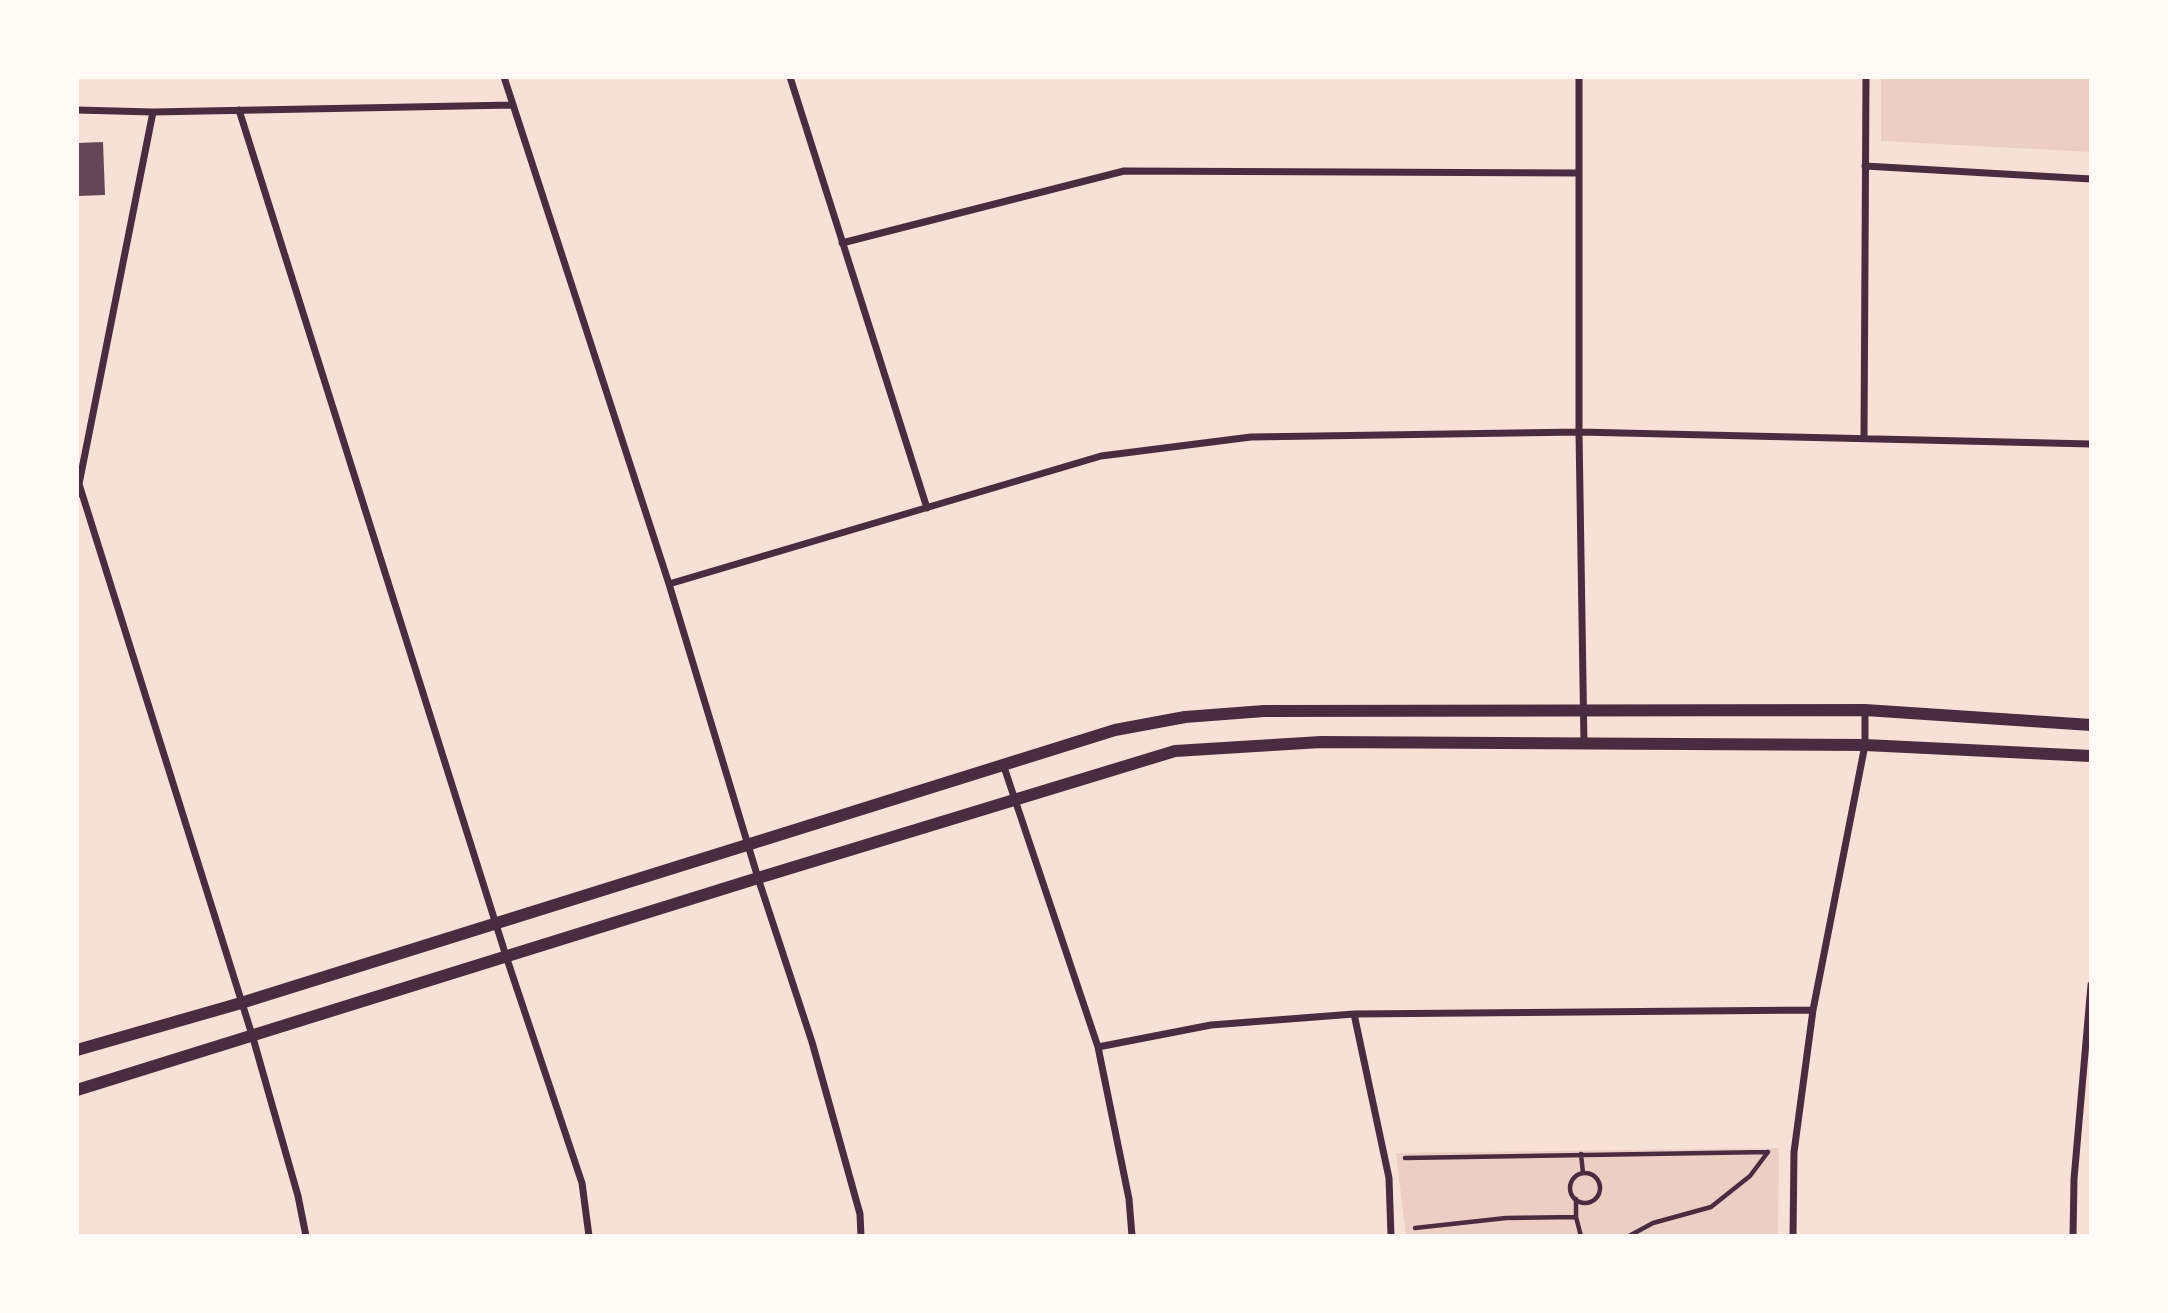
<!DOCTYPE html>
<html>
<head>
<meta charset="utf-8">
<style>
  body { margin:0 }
  #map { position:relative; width:2168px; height:1313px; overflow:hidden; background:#f7e1d7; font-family:Commissioner,sans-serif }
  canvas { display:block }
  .frame { position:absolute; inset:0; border:79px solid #fffaf5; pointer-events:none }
</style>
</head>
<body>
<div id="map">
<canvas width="2168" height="1313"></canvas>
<div class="frame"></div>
</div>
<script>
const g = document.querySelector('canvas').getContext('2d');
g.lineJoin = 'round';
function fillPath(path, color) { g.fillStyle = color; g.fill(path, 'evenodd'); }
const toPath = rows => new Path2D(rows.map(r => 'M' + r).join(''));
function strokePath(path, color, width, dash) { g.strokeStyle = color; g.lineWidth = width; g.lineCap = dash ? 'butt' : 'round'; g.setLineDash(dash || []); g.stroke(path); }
fillPath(toPath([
  [1881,77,2091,77,2091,152,1881,141],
  [1779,1148,1778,1236,1406,1236,1396,1153]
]), '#ebcfc5');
fillPath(toPath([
  [103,142,105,195,77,196,77,143]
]), '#644757');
strokePath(toPath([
  [1581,1154,1583,1173],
  [1405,1158,1768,1152],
  '1570 1188a15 15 0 1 1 30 0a15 15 0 1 1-30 0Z',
  [1576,1199,1576,1217,1581,1236],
  [1415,1228,1506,1218,1576,1217],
  [1629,1236,1653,1223,1711,1207,1750,1176,1768,1152]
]), '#4a2c40', 4.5);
strokePath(toPath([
  [504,77,669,584,758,878,812,1042,860,1214,861,1236],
  [790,77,927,508],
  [1579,77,1579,432,1584,744],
  [77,110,153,112,513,105],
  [239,110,506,956,582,1183,589,1236],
  [1865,166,2091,179],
  [842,243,1124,171,1579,173],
  [1864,438,1866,77],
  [79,484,253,1038,298,1196,306,1236],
  [77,494,153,112],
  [669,584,1101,456,1251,437,1579,432,2091,444],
  [1003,764,1098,1047,1129,1199,1132,1236],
  [1354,1014,1389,1178,1391,1236],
  [1098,1047,1211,1025,1354,1014,1813,1010],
  [1793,1236,1794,1152,1813,1010,1865,745,1865,710],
  [2073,1236,2074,1179,2091,985]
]), '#4a2c40', 7);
strokePath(toPath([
  [77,1050,241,1003,1115,730,1185,717,1264,711,1865,710,2091,725],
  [77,1090,758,878,1175,751,1321,742,1865,745,2091,756]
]), '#4a2c40', 12);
</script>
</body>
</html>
